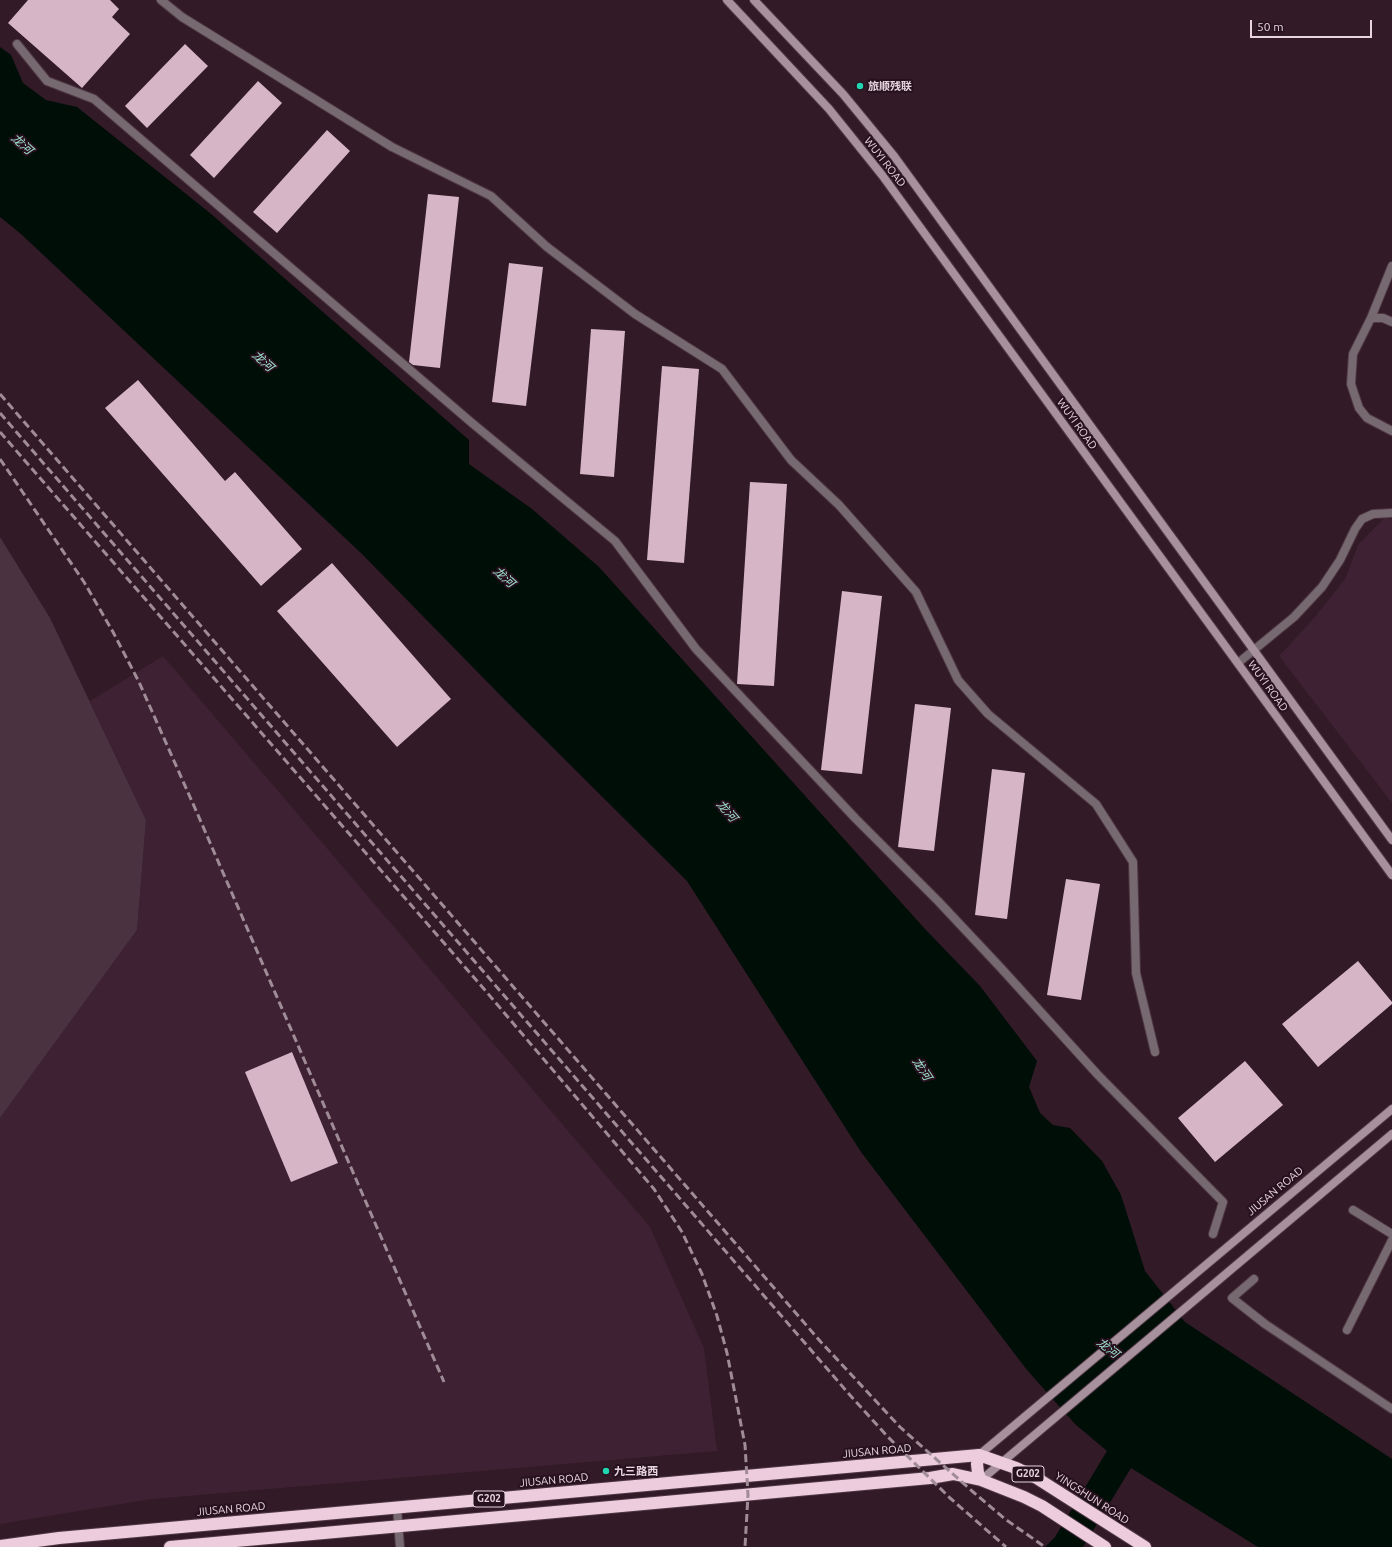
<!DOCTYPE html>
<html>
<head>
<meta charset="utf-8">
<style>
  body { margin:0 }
  #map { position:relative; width:1392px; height:1547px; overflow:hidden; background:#321a27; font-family:Ubuntu,sans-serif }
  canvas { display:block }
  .scale { position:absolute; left:1250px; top:20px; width:122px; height:18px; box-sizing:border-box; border:2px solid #e6d5de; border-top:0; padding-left:5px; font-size:12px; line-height:14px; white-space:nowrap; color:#e6d5de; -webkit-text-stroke:3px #27111e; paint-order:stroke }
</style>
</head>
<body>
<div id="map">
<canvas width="1392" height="1547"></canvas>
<div class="scale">50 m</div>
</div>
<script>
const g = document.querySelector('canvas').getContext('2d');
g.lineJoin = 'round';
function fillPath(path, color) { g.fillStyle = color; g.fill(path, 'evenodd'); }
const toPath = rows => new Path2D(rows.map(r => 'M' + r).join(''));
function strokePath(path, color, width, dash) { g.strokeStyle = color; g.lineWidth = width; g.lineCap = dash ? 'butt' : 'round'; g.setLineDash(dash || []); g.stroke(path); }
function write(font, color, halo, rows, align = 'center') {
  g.font = font + ' Ubuntu,"Noto Sans SC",sans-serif'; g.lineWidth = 4; g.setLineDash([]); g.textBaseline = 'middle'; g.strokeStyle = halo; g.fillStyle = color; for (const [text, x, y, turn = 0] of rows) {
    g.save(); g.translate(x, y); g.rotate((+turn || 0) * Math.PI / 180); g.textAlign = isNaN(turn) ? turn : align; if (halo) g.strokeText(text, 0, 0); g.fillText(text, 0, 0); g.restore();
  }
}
fillPath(toPath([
  [1384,518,1392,519,1392,803,1279,656,1314,618,1345,579,1358,545],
  [163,656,650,1227,704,1348,717,1451,152,1499,0,1524,0,1118,137,930,146,820,90,701]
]), '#3e2132');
fillPath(toPath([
  [0,537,50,618,146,820,137,930,0,1118]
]), '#4b3240');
fillPath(toPath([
  [0,47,11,55,23,83,46,100,77,107,210,213,469,440,469,464,532,509,599,567,925,929,980,986,1037,1061,1029,1087,1040,1113,1053,1125,1070,1128,1102,1161,1121,1195,1145,1271,1185,1322,1392,1459,1392,1547,1258,1547,1131,1468,1083,1547,1045,1547,1055,1537,1107,1451,1075,1424,1027,1370,861,1152,687,881,505,700,362,554,21,234,0,217]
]), '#000e08');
fillPath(toPath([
  [28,0,110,0,119,9,112,17,130,34,82,88,8,23],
  [185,44,208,66,147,128,125,106],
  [258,81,282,103,214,178,190,155],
  [327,130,350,151,277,233,253,212],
  [428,194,459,197,440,368,413,365,409,362],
  [509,263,543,267,526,406,492,402],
  [591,329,625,331,614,477,580,474],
  [662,366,699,369,684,563,647,560],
  [138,380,225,481,235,472,302,549,261,586,105,408],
  [750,482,787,484,774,686,737,684],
  [332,563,451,699,397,747,277,611],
  [842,591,882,596,862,774,821,770],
  [915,704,951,708,934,851,898,847],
  [992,769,1025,773,1007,919,975,915],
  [1066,879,1100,884,1081,1000,1047,995],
  [1358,961,1392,1002,1392,1004,1318,1067,1282,1024],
  [292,1052,338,1163,291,1182,245,1072],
  [1245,1061,1283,1105,1215,1162,1178,1118]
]), '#d5b5c6');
const lane = toPath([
  [1353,1210,1392,1234],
  [397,1508,400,1547]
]);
const street = toPath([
  [161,0,182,17,392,147,491,196,547,247,635,314,722,369,791,460,839,505,916,592,958,680,988,714,1096,804,1133,862,1136,973,1155,1052],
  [17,44,47,81,94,99,472,423,615,541,696,649,856,819,938,901,1000,967,1098,1075,1223,1202,1213,1234],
  [1392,266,1371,318,1353,354,1351,384,1359,408,1367,418,1392,431],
  [1371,318,1383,318,1392,322],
  [1238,663,1294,617,1322,587,1340,560,1355,529,1362,519,1373,514,1392,513],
  [1254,1279,1232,1298,1265,1324,1392,1409],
  [1347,1330,1392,1240]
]);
const secondary = toPath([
  [727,0,829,109,882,175,1392,875],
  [754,0,843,94,894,156,1392,840],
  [979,1455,1392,1109],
  [981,1480,1392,1134]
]);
const highway = toPath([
  [979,1455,977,1464,978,1473,981,1480],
  [0,1546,59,1538,979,1455,1016,1468,1035,1477,1145,1547],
  [170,1547,930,1478,953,1474,981,1480,1024,1497,1042,1506,1105,1547]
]);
strokePath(lane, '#4f3844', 10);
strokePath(street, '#4f3844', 10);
strokePath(secondary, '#4f3844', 10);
strokePath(highway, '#4f3844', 14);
strokePath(lane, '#766970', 8);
strokePath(street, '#766970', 8);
strokePath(secondary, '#a6919c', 8);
strokePath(highway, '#edccdd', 12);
strokePath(toPath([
  [0,394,820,1341,900,1427,972,1491,1005,1519,1045,1547],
  [0,413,849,1394,887,1436,950,1498,1006,1547],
  [0,432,484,989,654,1189,682,1232,702,1274,717,1316,727,1353,745,1445,748,1495,745,1547],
  [0,459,84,582,113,632,139,682,198,815,444,1382]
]), '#9f8c96', 3, [8, 4]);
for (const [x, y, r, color] of [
  [860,86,4,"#20d5b0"],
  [606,1471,4,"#20d5b0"]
]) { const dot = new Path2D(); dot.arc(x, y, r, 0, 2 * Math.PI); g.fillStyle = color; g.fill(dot); strokePath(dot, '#27111e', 1.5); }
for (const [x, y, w] of [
  [1028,1474,32],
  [489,1499,32]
]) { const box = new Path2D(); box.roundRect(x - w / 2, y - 8, w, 16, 3); g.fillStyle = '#27111e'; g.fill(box); strokePath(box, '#e6d5de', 1); }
write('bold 10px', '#e6d5de', null, [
  ["G202",1028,1474],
  ["G202",489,1499]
]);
write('bold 11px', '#e6d5de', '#27111e', [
  ["旅顺残联",868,86],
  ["九三路西",614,1471]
], 'left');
write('11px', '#e6d5de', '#27111e', [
  ["WUYI ROAD",885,162,52],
  ["WUYI ROAD",1077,424,54],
  ["WUYI ROAD",1268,686,54],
  ["JIUSAN ROAD",1275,1191,-40],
  ["JIUSAN ROAD",877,1451,-5],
  ["JIUSAN ROAD",554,1480,-5],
  ["YINGSHUN ROAD",1092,1498,33],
  ["JIUSAN ROAD",231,1509,-5]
]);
write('italic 12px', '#a0e4cf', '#27111e', [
  ["龙河",22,144,42],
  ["龙河",263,361,42],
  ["龙河",504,577,42],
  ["龙河",727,811,49],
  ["龙河",922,1069,57],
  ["龙河",1108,1348,38]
]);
</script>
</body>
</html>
